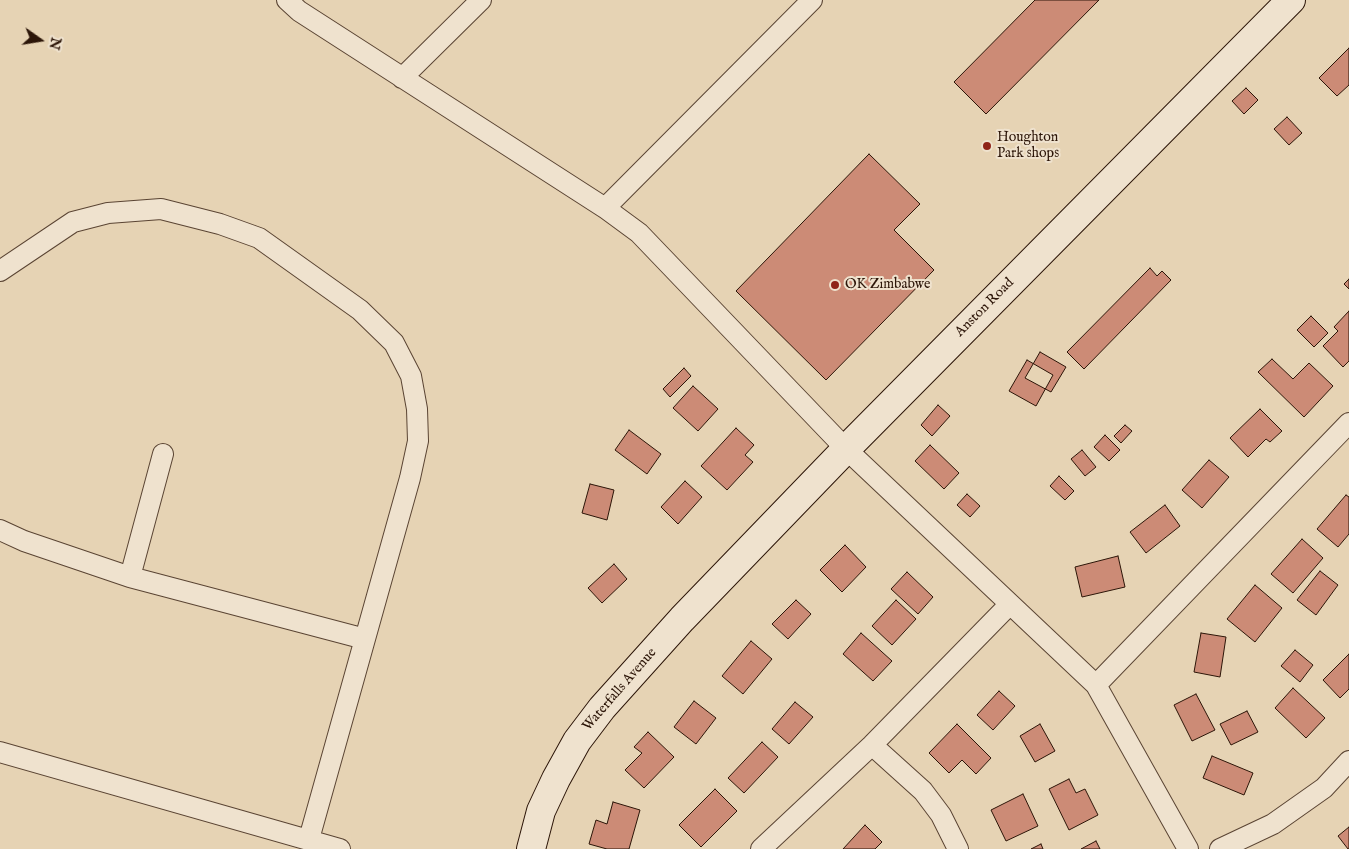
<!DOCTYPE html>
<html>
<head>
<meta charset="utf-8">
<style>
  body { margin:0 }
  #map { position:relative; width:1349px; height:849px; overflow:hidden; background:#e6d3b4; font-family:"IM FELL English",serif }
  canvas { display:block }
  .north { position:absolute; left:15px; top:15px; width:50px; height:50px; -webkit-text-stroke:4px #efe2ce; paint-order:stroke; rotate:103deg; font-size:14px; font-weight:700; line-height:20px; text-align:center; color:#2c1508 }
  .north::after { content:''; display:block; margin:auto; width:18px; height:22px; background:#2c1508; clip-path:polygon(50% 0,100% 100%,50% 72%,0 100%) }
</style>
</head>
<body>
<div id="map">
<canvas width="1349" height="849"></canvas>
<div class="north">N</div>
</div>
<script>
const g = document.querySelector('canvas').getContext('2d');
g.lineJoin = 'round';
function fillPath(path, color) { g.fillStyle = color; g.fill(path, 'evenodd'); }
const toPath = rows => new Path2D(rows.map(r => 'M' + r).join(''));
function strokePath(path, color, width, dash) { g.strokeStyle = color; g.lineWidth = width; g.lineCap = dash ? 'butt' : 'round'; g.setLineDash(dash || []); g.stroke(path); }
function write(font, color, halo, rows, align = 'center') {
  g.font = font + ' "IM FELL English",serif'; g.lineWidth = 4; g.setLineDash([]); g.textBaseline = 'middle'; g.strokeStyle = halo; g.fillStyle = color; for (const [text, x, y, turn = 0] of rows) {
    g.save(); g.translate(x, y); g.rotate((+turn || 0) * Math.PI / 180); g.textAlign = isNaN(turn) ? turn : align; if (halo) g.strokeText(text, 0, 0); g.fillText(text, 0, 0); g.restore();
  }
}
const building = toPath([
  [1035,0,1099,0,986,114,954,82,1035,0],
  [1349,48,1349,85,1337,96,1319,78,1349,48],
  [1246,88,1258,100,1244,114,1232,101,1246,88],
  [1287,117,1302,133,1289,145,1274,129,1287,117],
  [869,154,920,204,894,230,934,270,826,380,736,291,869,154],
  [1150,268,1157,276,1162,271,1171,280,1084,369,1067,352,1150,268],
  [1349,279,1349,289,1344,284,1349,279],
  [1349,311,1349,361,1343,367,1323,346,1338,331,1334,327,1349,311],
  [1311,316,1328,333,1314,347,1297,330,1311,316],
  [1040,352,1066,367,1051,392,1025,378,1040,352],
  [1272,359,1293,379,1309,363,1333,386,1304,417,1258,372,1272,359],
  [1027,360,1053,375,1036,406,1009,391,1027,360],
  [684,368,691,376,670,397,663,389,684,368],
  [693,386,718,409,698,431,673,408,693,386],
  [938,405,950,416,932,436,921,425,938,405],
  [1260,409,1282,431,1270,442,1266,439,1248,457,1230,438,1260,409],
  [1125,425,1132,431,1121,443,1114,436,1125,425],
  [736,428,754,445,745,455,753,462,727,490,701,466,736,428],
  [629,430,661,454,647,474,615,450,629,430],
  [1105,435,1120,450,1109,461,1094,447,1105,435],
  [930,445,959,473,944,489,915,461,930,445],
  [1082,450,1096,467,1085,476,1071,459,1082,450],
  [1209,460,1229,477,1202,508,1182,490,1209,460],
  [1059,476,1074,491,1065,500,1050,486,1059,476],
  [685,481,702,497,678,524,661,507,685,481],
  [590,484,614,490,607,520,582,513,590,484],
  [967,494,980,506,970,517,957,505,967,494],
  [1346,495,1349,497,1349,534,1338,547,1317,529,1346,495],
  [1165,505,1180,526,1146,553,1130,532,1165,505],
  [1302,539,1323,558,1293,593,1271,574,1302,539],
  [845,545,866,567,842,592,820,570,845,545],
  [1118,556,1125,587,1082,597,1075,567,1118,556],
  [614,564,627,579,602,603,588,588,614,564],
  [1320,571,1338,585,1316,615,1297,600,1320,571],
  [907,572,933,597,918,614,891,589,907,572],
  [1255,585,1282,608,1255,642,1227,619,1255,585],
  [796,600,811,614,788,639,772,624,796,600],
  [896,600,916,619,892,645,872,626,896,600],
  [861,633,892,661,873,681,843,654,861,633],
  [1201,633,1226,637,1220,677,1194,672,1201,633],
  [751,641,772,659,743,694,722,676,751,641],
  [1295,650,1313,665,1300,682,1281,666,1295,650],
  [1349,654,1349,689,1340,698,1323,680,1349,654],
  [1293,688,1325,718,1306,738,1275,708,1293,688],
  [999,691,1015,706,993,730,977,715,999,691],
  [1196,694,1215,730,1192,741,1174,705,1196,694],
  [694,701,716,718,696,744,674,727,694,701],
  [795,702,813,717,789,744,772,729,795,702],
  [1247,711,1258,732,1231,745,1220,724,1247,711],
  [957,724,991,758,976,774,962,760,949,773,929,753,957,724],
  [1040,724,1055,751,1035,762,1020,736,1040,724],
  [648,732,674,757,644,788,625,770,642,753,634,747,648,732],
  [762,742,778,757,744,793,728,778,762,742],
  [1212,756,1253,773,1244,795,1203,778,1212,756],
  [1069,779,1076,793,1085,789,1098,815,1069,830,1049,789,1069,779],
  [715,789,737,811,701,847,679,825,715,789],
  [1023,794,1038,826,1006,841,991,810,1023,794],
  [613,802,640,810,629,849,607,849,589,844,596,820,607,824,613,802],
  [865,825,882,842,875,849,843,849,865,825],
  [1349,827,1349,849,1348,849,1338,836,1349,827],
  [1096,841,1100,849,1081,849,1096,841],
  [1041,844,1043,849,1031,849,1041,844]
]);
fillPath(building, '#cc8b76');
strokePath(building, '#2c1508', 1);
const street = toPath([
  [287,0,299,11,605,208,639,233,846,449,1096,685,1188,849],
  [402,78,481,0],
  [605,208,812,0],
  [0,271,73,222,108,213,161,209,220,224,259,238,360,310,394,343,411,376,417,409,418,441,410,478,309,839],
  [0,530,24,541,130,577,365,639],
  [130,577,163,454],
  [1096,685,1349,423],
  [872,745,923,791,941,815,958,849],
  [0,752,340,849],
  [761,849,872,745,1010,604],
  [1220,849,1273,824,1324,788,1349,761]
]);
const secondary = toPath([
  [531,849,541,811,556,779,577,741,602,708,682,619,846,449,1291,0]
]);
strokePath(street, '#5a4433', 22);
strokePath(secondary, '#2c1508', 30);
strokePath(street, '#efe2ce', 20);
strokePath(secondary, '#efe2ce', 28);
for (const [x, y, r, color] of [
  [987,146,5,"#8f2418"],
  [835,285,5,"#8f2418"]
]) { const dot = new Path2D(); dot.arc(x, y, r, 0, 2 * Math.PI); g.fillStyle = color; g.fill(dot); strokePath(dot, '#efe2ce', 2); }
write('14px', '#2c1508', '#efe2ce', [
  ["Houghton",997,138],
  ["Park shops",997,154],
  ["OK Zimbabwe",845,285]
], 'left');
write('14px', '#2c1508', '#efe2ce', [
  ["Anston Road",985,308,-45],
  ["Waterfalls Avenue",620,690,-49]
]);
</script>
</body>
</html>
